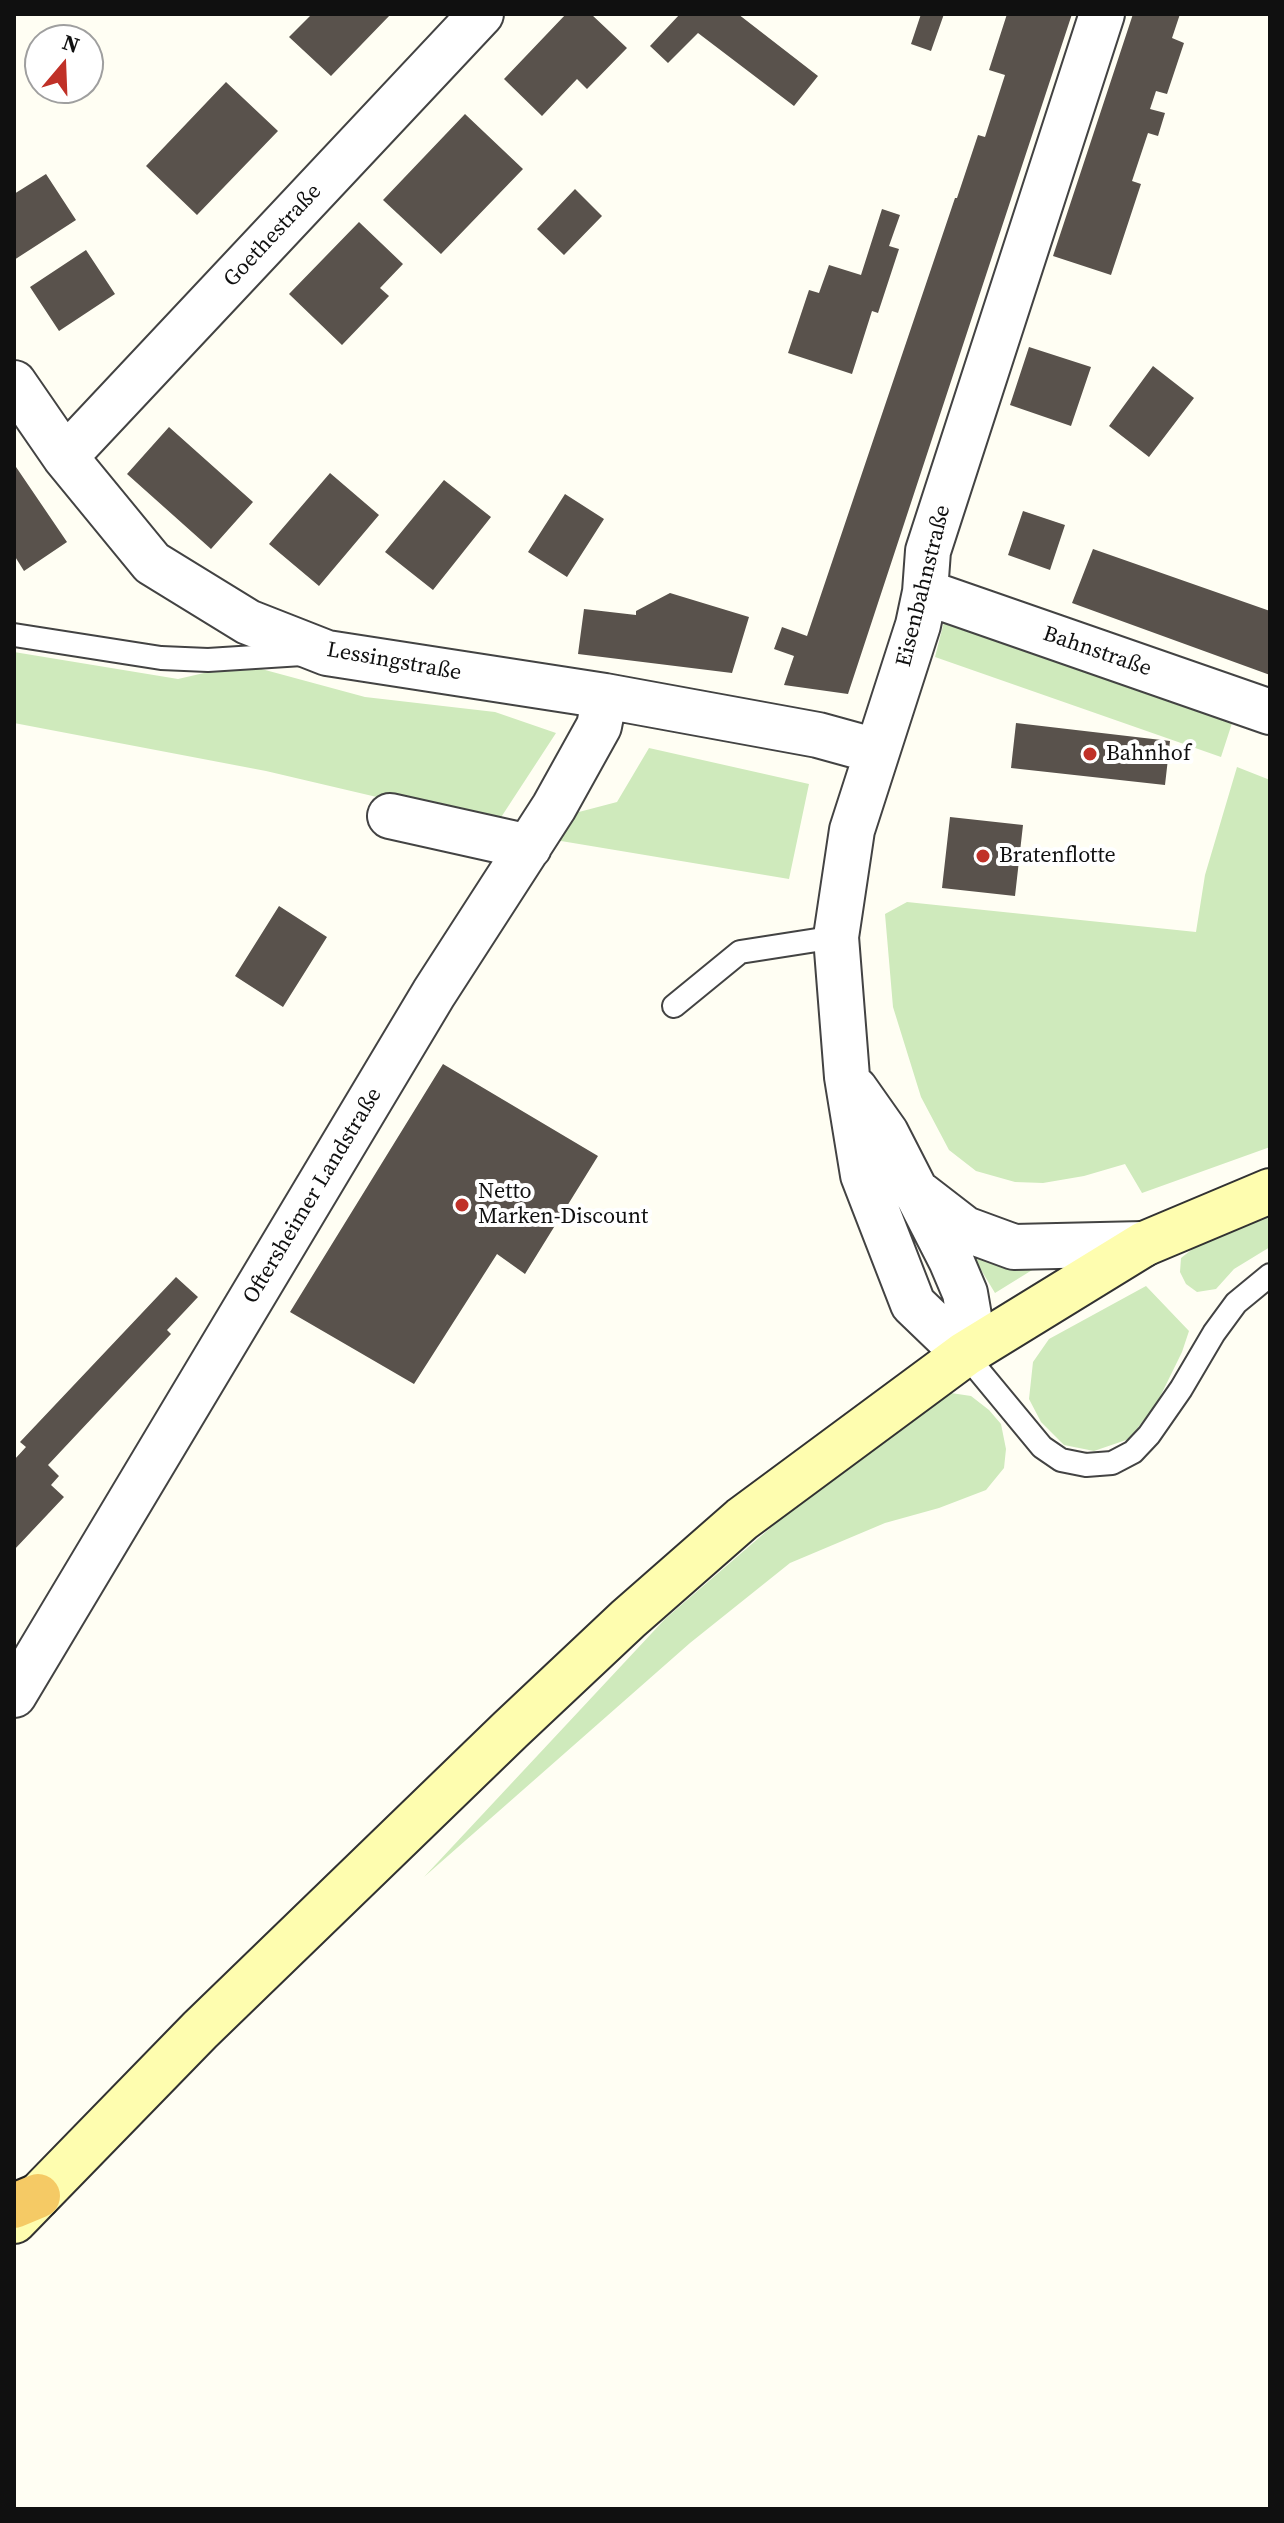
<!DOCTYPE html>
<html>
<head>
<meta charset="utf-8">
<style>
  body { margin:0 }
  #map { position:relative; width:1284px; height:2523px; overflow:hidden; background:#fffef3; font-family:"Source Serif 4",serif }
  canvas { display:block }
  .frame { position:absolute; inset:0; border:16px solid #101010; pointer-events:none }
  .north { position:absolute; left:24px; top:24px; width:80px; height:80px; box-sizing:border-box; background:#fff; border:2px solid #9f9f9f; border-radius:50%; rotate:19deg; font-size:22px; font-weight:700; line-height:32px; text-align:center; color:#101010 }
  .north::after { content:''; display:block; margin:auto; width:28px; height:36px; background:#c03128; clip-path:polygon(50% 0,100% 100%,50% 72%,0 100%) }
</style>
</head>
<body>
<div id="map">
<canvas width="1284" height="2523"></canvas>
<div class="frame"></div>
<div class="north">N</div>
</div>
<script>
const g = document.querySelector('canvas').getContext('2d');
g.lineJoin = 'round';
function fillPath(path, color) { g.fillStyle = color; g.fill(path, 'evenodd'); }
const toPath = rows => new Path2D(rows.map(r => 'M' + r).join(''));
function strokePath(path, color, width, dash) { g.strokeStyle = color; g.lineWidth = width; g.lineCap = dash ? 'butt' : 'round'; g.setLineDash(dash || []); g.stroke(path); }
function write(font, color, halo, rows, align = 'center') {
  g.font = font + ' "Source Serif 4",serif'; g.lineWidth = 8; g.setLineDash([]); g.textBaseline = 'middle'; g.strokeStyle = halo; g.fillStyle = color; for (const [text, x, y, turn = 0] of rows) {
    g.save(); g.translate(x, y); g.rotate((+turn || 0) * Math.PI / 180); g.textAlign = isNaN(turn) ? turn : align; if (halo) g.strokeText(text, 0, 0); g.fillText(text, 0, 0); g.restore();
  }
}
fillPath(toPath([
  [947,610,1234,717,1221,757,935,657],
  [14,652,178,679,243,664,365,697,495,712,556,733,496,825,266,771,14,723],
  [649,748,809,784,789,879,555,840,575,813,617,802],
  [1237,767,1270,780,1270,1147,1142,1193,1125,1164,1084,1176,1043,1183,1015,1182,976,1171,949,1150,921,1097,893,1007,885,914,907,902,1196,932,1205,875],
  [1270,1206,1270,1247,1234,1269,1216,1289,1197,1292,1186,1284,1180,1272,1181,1258,1195,1247],
  [972,1255,1037,1267,995,1293],
  [1146,1286,1189,1331,1182,1352,1157,1403,1129,1439,1094,1451,1064,1445,1041,1422,1029,1399,1033,1362,1049,1339],
  [951,1393,971,1396,989,1410,1001,1424,1006,1449,1004,1468,986,1490,939,1508,885,1523,790,1563,690,1643,424,1877,665,1619,827,1479]
]), '#cfeabc');
fillPath(toPath([
  [312,14,391,14,331,76,289,37],
  [566,14,591,14,627,48,587,89,577,79,542,116,504,79],
  [680,14,738,14,818,76,794,106,698,33,668,63,650,46],
  [921,14,944,14,931,51,911,44],
  [1007,14,1072,14,848,694,784,685,794,656,774,649,782,627,807,636,955,198,957,198,978,135,985,137,1005,75,989,70],
  [1133,14,1180,14,1172,38,1184,43,1167,94,1156,91,1150,109,1165,113,1158,136,1148,133,1132,181,1141,184,1111,275,1053,256],
  [226,82,278,131,197,215,146,166],
  [465,114,523,169,441,254,383,200],
  [46,174,76,220,14,260,14,194],
  [575,189,602,216,564,255,537,229],
  [882,209,900,215,889,246,899,249,878,313,872,311,852,374,788,353,809,290,819,293,829,265,861,275],
  [359,222,403,264,380,288,389,296,342,345,289,294],
  [86,250,115,294,59,331,30,287],
  [1029,347,1091,367,1071,426,1010,405],
  [1153,366,1194,398,1149,457,1109,426],
  [169,427,253,502,211,549,127,474],
  [14,464,67,542,24,571,14,555],
  [330,473,379,515,319,586,269,544],
  [444,480,491,517,433,590,385,552],
  [565,494,604,519,567,577,528,552],
  [1023,511,1065,525,1050,570,1008,555],
  [1093,549,1270,611,1270,675,1072,603],
  [670,593,749,617,732,673,578,654,584,609,636,615,636,611],
  [1016,723,1170,741,1165,785,1011,768],
  [950,817,1023,825,1015,896,942,888],
  [279,906,327,937,283,1007,235,976],
  [443,1064,598,1156,525,1274,497,1254,414,1384,290,1312],
  [176,1277,198,1297,167,1330,171,1334,48,1465,59,1476,51,1485,64,1497,14,1550,14,1460,26,1447,20,1442]
]), '#59524c');
const service = toPath([
  [14,635,161,658,208,660,302,654],
  [674,1006,740,952,836,937],
  [965,1354,1042,1447,1061,1460,1086,1465,1112,1463,1133,1452,1149,1435,1181,1389,1214,1333,1236,1303,1270,1275]
]);
const minor = toPath([
  [14,383,65,457,152,563,248,622,327,653,605,696,818,735,876,751],
  [65,457,481,14],
  [925,592,1270,712],
  [390,816,529,847],
  [855,1089,886,1133,951,1260,965,1293,970,1322,965,1354],
  [921,1195,965,1229,1014,1247,1144,1244],
  [965,1354,913,1304,863,1175,847,1077,836,937,852,830,918,625,925,592,928,551,1102,14],
  [14,1695,434,993,554,807,599,726,605,696]
]);
const secondary = toPath([
  [14,2221,200,2030,510,1730,628,1619,742,1519,965,1354,1144,1244,1270,1191]
]);
const trunk = toPath([
  [14,2206,38,2196]
]);
strokePath(service, '#434343', 26);
strokePath(minor, '#434343', 48);
strokePath(secondary, '#323232', 48);
strokePath(trunk, '#212121', 48);
strokePath(service, '#fff', 22);
strokePath(minor, '#fff', 44);
strokePath(secondary, '#fefdaf', 44);
strokePath(trunk, '#f5ca65', 44);
for (const [x, y, r, color] of [
  [1090,754,8,"#c03128"],
  [983,856,8,"#c03128"],
  [462,1205,8,"#c03128"]
]) { const dot = new Path2D(); dot.arc(x, y, r, 0, 2 * Math.PI); g.fillStyle = color; g.fill(dot); strokePath(dot, '#fff', 3); }
write('22px', '#101010', '#fff', [
  ["Goethestraße",273,236,-47],
  ["Eisenbahnstraße",924,586,-76],
  ["Bahnstraße",1097,652,19],
  ["Lessingstraße",394,662,10],
  ["Oftersheimer Landstraße",313,1196,-59]
]);
write('22px', '#101010', '#fff', [
  ["Bahnhof",1106,754],
  ["Bratenflotte",999,856],
  ["Netto",478,1192],
  ["Marken-Discount",478,1217]
], 'left');
</script>
</body>
</html>
